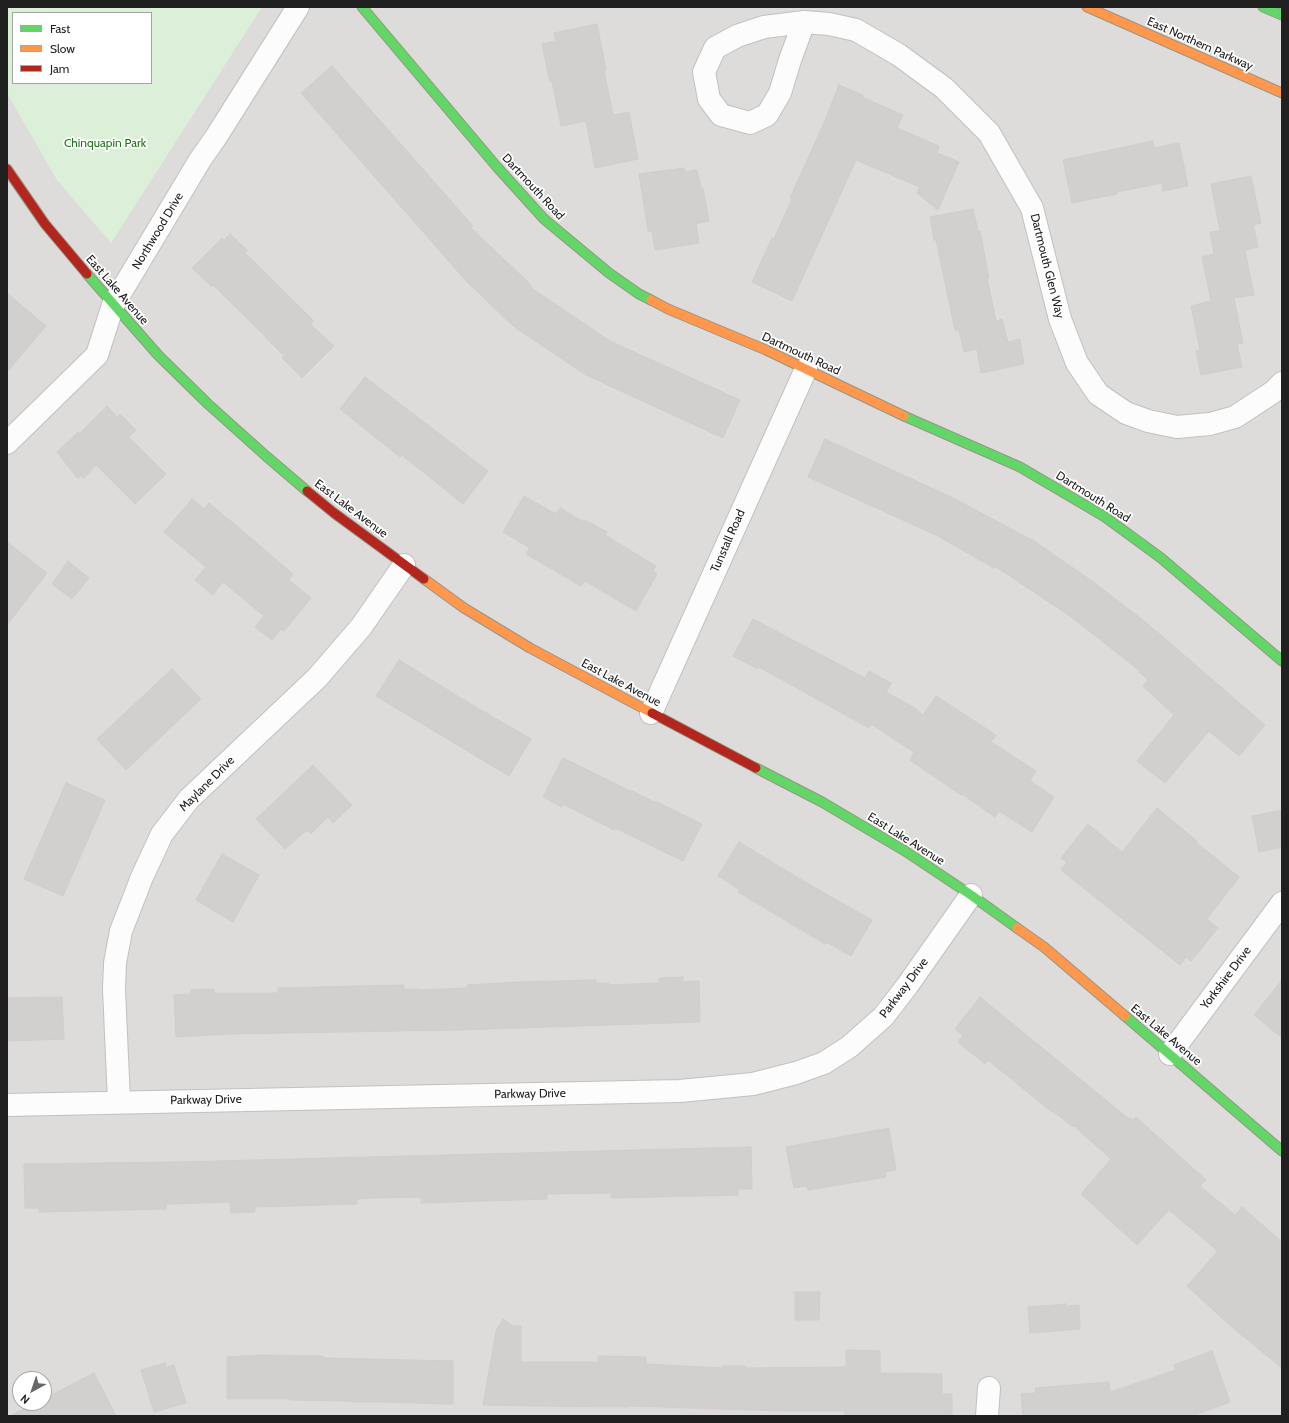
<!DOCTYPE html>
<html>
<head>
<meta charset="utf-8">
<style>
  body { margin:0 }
  #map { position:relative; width:1289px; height:1423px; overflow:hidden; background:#eeecea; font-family:Cabin,sans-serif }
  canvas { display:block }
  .frame { position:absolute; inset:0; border:8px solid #202020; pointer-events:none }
  .legend { position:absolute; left:12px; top:12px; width:140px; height:72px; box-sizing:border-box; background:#fff; border:1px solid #a6a6a6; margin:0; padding:5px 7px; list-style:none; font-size:12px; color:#202020 }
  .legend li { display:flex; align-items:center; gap:8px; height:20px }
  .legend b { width:20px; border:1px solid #a6a6a6 }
  .north { position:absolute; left:12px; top:1371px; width:40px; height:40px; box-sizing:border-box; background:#fff; border:1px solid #a6a6a6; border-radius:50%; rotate:220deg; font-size:11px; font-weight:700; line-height:16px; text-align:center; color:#202020 }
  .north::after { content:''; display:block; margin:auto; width:14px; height:18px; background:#686767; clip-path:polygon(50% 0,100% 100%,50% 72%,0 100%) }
</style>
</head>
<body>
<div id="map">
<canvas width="1289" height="1423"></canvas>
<div class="frame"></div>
<ul class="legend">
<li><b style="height:5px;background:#63d668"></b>Fast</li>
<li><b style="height:5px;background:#ff974d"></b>Slow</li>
<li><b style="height:5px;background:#b3261e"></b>Jam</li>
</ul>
<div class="north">N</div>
</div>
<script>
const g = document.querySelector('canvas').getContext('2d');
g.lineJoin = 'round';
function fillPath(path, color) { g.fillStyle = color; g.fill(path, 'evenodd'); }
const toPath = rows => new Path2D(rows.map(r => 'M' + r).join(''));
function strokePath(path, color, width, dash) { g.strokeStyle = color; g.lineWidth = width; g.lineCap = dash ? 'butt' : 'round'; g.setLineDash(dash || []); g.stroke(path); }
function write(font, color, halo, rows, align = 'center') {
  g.font = font + ' Cabin,sans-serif'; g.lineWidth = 3.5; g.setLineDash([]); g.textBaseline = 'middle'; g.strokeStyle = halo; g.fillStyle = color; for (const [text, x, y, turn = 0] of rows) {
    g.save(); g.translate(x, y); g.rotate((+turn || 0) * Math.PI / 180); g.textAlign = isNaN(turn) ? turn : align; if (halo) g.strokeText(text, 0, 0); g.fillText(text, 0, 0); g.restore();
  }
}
fillPath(toPath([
  [7,7,1282,7,1282,1416,7,1416],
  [13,13,151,13,151,83,13,83],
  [20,1379,44,1379,44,1403,20,1403]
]), '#dddcdb');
fillPath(toPath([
  [7,7,262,7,111,243,57,180,7,93],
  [13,13,151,13,151,83,13,83]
]), '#dcf0d9');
const building = toPath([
  [597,24,606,70,604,71,613,115,629,112,638,159,595,168,586,121,561,126,552,81,550,82,542,44,556,41,554,33,597,24],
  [332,66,473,226,471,228,528,282,533,289,610,341,740,400,723,438,586,375,513,326,481,295,468,283,301,93,332,66],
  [839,85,863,95,862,97,903,115,897,128,939,146,937,153,959,162,938,210,917,193,920,187,856,160,792,301,752,282,772,238,774,239,792,199,790,198,823,125,839,85],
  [1153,141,1154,148,1179,143,1188,186,1163,191,1162,183,1117,192,1117,194,1072,203,1063,160,1153,141],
  [684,168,685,172,697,170,701,188,703,188,709,221,696,224,699,243,655,250,652,231,648,231,639,174,684,168],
  [1251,176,1261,223,1253,225,1258,247,1245,250,1254,295,1234,298,1243,343,1237,344,1242,367,1201,375,1196,351,1200,350,1191,306,1211,301,1202,257,1214,254,1210,232,1220,231,1211,184,1251,176],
  [973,209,978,232,980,231,989,278,987,278,996,321,1002,319,1008,342,1020,339,1024,364,981,373,977,349,964,352,959,330,955,330,936,240,934,240,930,217,973,209],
  [230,234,247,250,245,253,314,321,310,324,334,346,302,378,282,358,284,356,265,337,266,337,213,285,212,287,192,268,222,238,224,240,230,234],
  [7,293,46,326,7,372,7,293],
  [365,377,488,471,463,504,402,455,400,457,340,409,365,377],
  [107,406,117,417,120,414,136,430,129,437,166,474,135,504,96,465,84,478,81,475,78,479,57,452,78,432,79,434,107,406],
  [825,439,953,498,1034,541,1092,581,1148,624,1265,725,1239,756,1209,731,1165,783,1137,761,1174,715,1143,686,1148,680,1139,672,1140,671,1070,616,995,566,994,568,938,536,808,477,825,439],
  [524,496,556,514,560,508,584,522,585,520,607,532,605,535,656,566,653,571,657,574,636,611,585,581,581,586,526,554,530,548,503,532,524,496],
  [192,499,204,509,209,503,239,528,293,574,289,580,311,598,284,631,281,629,272,640,255,627,264,616,223,582,213,595,195,580,206,567,164,532,192,499],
  [7,542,47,573,7,625,7,542],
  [68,561,89,578,72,599,52,584,68,561],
  [753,619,865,678,869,671,891,683,886,692,915,708,923,715,936,696,996,735,991,742,1036,771,1030,781,1054,797,1032,832,999,811,995,817,962,794,961,795,910,760,914,752,871,724,869,728,759,667,758,669,733,656,753,619],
  [399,660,464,700,531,739,509,776,376,696,399,660],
  [172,669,201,699,126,770,97,739,172,669],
  [563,758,632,792,632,791,654,802,655,801,702,824,683,861,615,828,614,830,563,804,562,807,543,797,563,758],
  [313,765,352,805,333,823,328,817,311,834,307,830,285,849,256,819,313,765],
  [66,783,105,800,63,896,24,879,66,783],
  [1157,808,1197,841,1196,842,1239,877,1207,919,1218,928,1191,961,1186,957,1180,965,1061,870,1067,862,1061,858,1088,824,1122,852,1157,808],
  [1282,810,1282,847,1259,852,1252,816,1282,810],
  [739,842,805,882,872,920,851,956,826,942,825,944,738,892,740,890,718,876,739,842],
  [222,854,259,875,233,922,196,900,222,854],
  [683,977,683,982,699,981,700,1022,456,1030,228,1034,176,1037,174,995,191,994,191,990,214,989,214,993,278,993,278,988,404,985,404,989,419,989,419,990,467,988,467,985,520,982,596,980,596,983,609,983,609,985,659,983,659,978,683,977],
  [1282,980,1282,1038,1254,1015,1282,980],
  [62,997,64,1039,7,1041,7,998,62,997],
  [980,997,1129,1119,1130,1118,1133,1120,1136,1117,1206,1180,1200,1186,1235,1215,1242,1207,1282,1242,1282,1368,1233,1328,1187,1286,1218,1251,1169,1210,1137,1245,1081,1194,1111,1159,1074,1126,1073,1127,1053,1111,1052,1112,988,1060,985,1064,958,1042,963,1035,955,1029,980,997],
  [889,1128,896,1170,885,1172,886,1177,808,1190,807,1186,794,1188,786,1147,889,1128],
  [751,1147,752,1189,738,1189,738,1195,611,1198,611,1193,547,1194,547,1199,421,1203,421,1197,370,1198,357,1199,357,1204,255,1207,255,1212,231,1213,230,1202,166,1204,166,1209,39,1212,39,1208,25,1208,24,1164,179,1162,751,1147],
  [795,1292,820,1292,819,1320,795,1320,795,1292],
  [1066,1304,1066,1306,1079,1305,1080,1329,1030,1333,1028,1307,1066,1304],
  [503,1319,513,1326,521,1326,521,1362,598,1362,598,1356,646,1357,646,1364,722,1368,722,1366,746,1366,746,1368,846,1367,846,1350,880,1351,880,1373,942,1374,942,1394,952,1394,952,1416,844,1416,845,1411,784,1411,629,1406,629,1407,603,1407,483,1405,496,1331,503,1319],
  [1212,1351,1230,1402,1192,1416,1023,1416,1021,1394,1036,1393,1035,1388,1109,1382,1110,1392,1176,1370,1174,1365,1212,1351],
  [261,1355,323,1356,323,1358,453,1361,453,1404,382,1402,355,1402,349,1401,290,1400,290,1399,227,1399,227,1357,261,1355],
  [165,1363,166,1367,174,1365,186,1403,154,1412,141,1370,165,1363],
  [94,1373,116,1416,10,1416,36,1403,44,1403,44,1399,94,1373]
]);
fillPath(building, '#d2d0cf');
strokePath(building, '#d1cdcc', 1);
const street = toPath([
  [804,22,790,60,780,93,767,115,750,123,721,115,709,99,704,72,715,48,737,36,764,27,804,22,829,24,856,30,899,55,944,88,989,133,1032,208,1060,319,1077,363,1098,394,1126,413,1148,421,1177,427,1210,424,1235,417,1273,392,1282,383],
  [7,443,97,355,113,305,200,160,216,137,298,7],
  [651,713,806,369],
  [1170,1054,1282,903],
  [119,1102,114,989,115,963,121,931,142,877,162,834,189,799,317,678,361,627,404,565],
  [7,1105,680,1091,753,1084,796,1073,824,1063,849,1047,883,1017,907,986,971,895],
  [987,1416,989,1388]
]);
const fast = toPath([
  [362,7,497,167,544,219,609,273,639,294,651,300],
  [1263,7,1282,15],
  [87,274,158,355,208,404,266,456,307,491],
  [904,416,1020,467,1105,517,1161,558,1282,661],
  [756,768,822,802,905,851,971,895,1017,928],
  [1125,1016,1282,1151]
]);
const slow = toPath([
  [1087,7,1282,93],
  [651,300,668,309,766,350,904,416],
  [424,579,464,608,530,648,652,713],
  [1017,928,1044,947,1125,1016]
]);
const jam = toPath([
  [7,169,45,224,87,274],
  [307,491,334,513,424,579],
  [652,713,756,768]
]);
strokePath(street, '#c1c1c0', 24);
strokePath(fast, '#979584', 11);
strokePath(slow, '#979584', 11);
strokePath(jam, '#979584', 11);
strokePath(street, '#fcfcfc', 22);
strokePath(fast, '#63d668', 9);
strokePath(slow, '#ff974d', 9);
strokePath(jam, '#b3261e', 9);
write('12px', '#202020', '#fff', [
  ["East Northern Parkway",1200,44,24],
  ["Dartmouth Road",533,187,47],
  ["Northwood Drive",158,231,-59],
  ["Dartmouth Glen Way",1047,266,76],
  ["East Lake Avenue",117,290,49],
  ["Dartmouth Road",801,354,25],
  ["Dartmouth Road",1093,497,32],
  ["East Lake Avenue",351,509,37],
  ["Tunstall Road",728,541,-66],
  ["East Lake Avenue",621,683,28],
  ["Maylane Drive",207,784,-45],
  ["East Lake Avenue",906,839,32],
  ["Yorkshire Drive",1226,978,-53],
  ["Parkway Drive",904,988,-53],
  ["East Lake Avenue",1166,1035,40],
  ["Parkway Drive",530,1094,-1],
  ["Parkway Drive",206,1100,-1]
]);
write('12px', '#207419', '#fff', [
  ["Chinquapin Park",105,143]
]);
</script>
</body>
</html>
